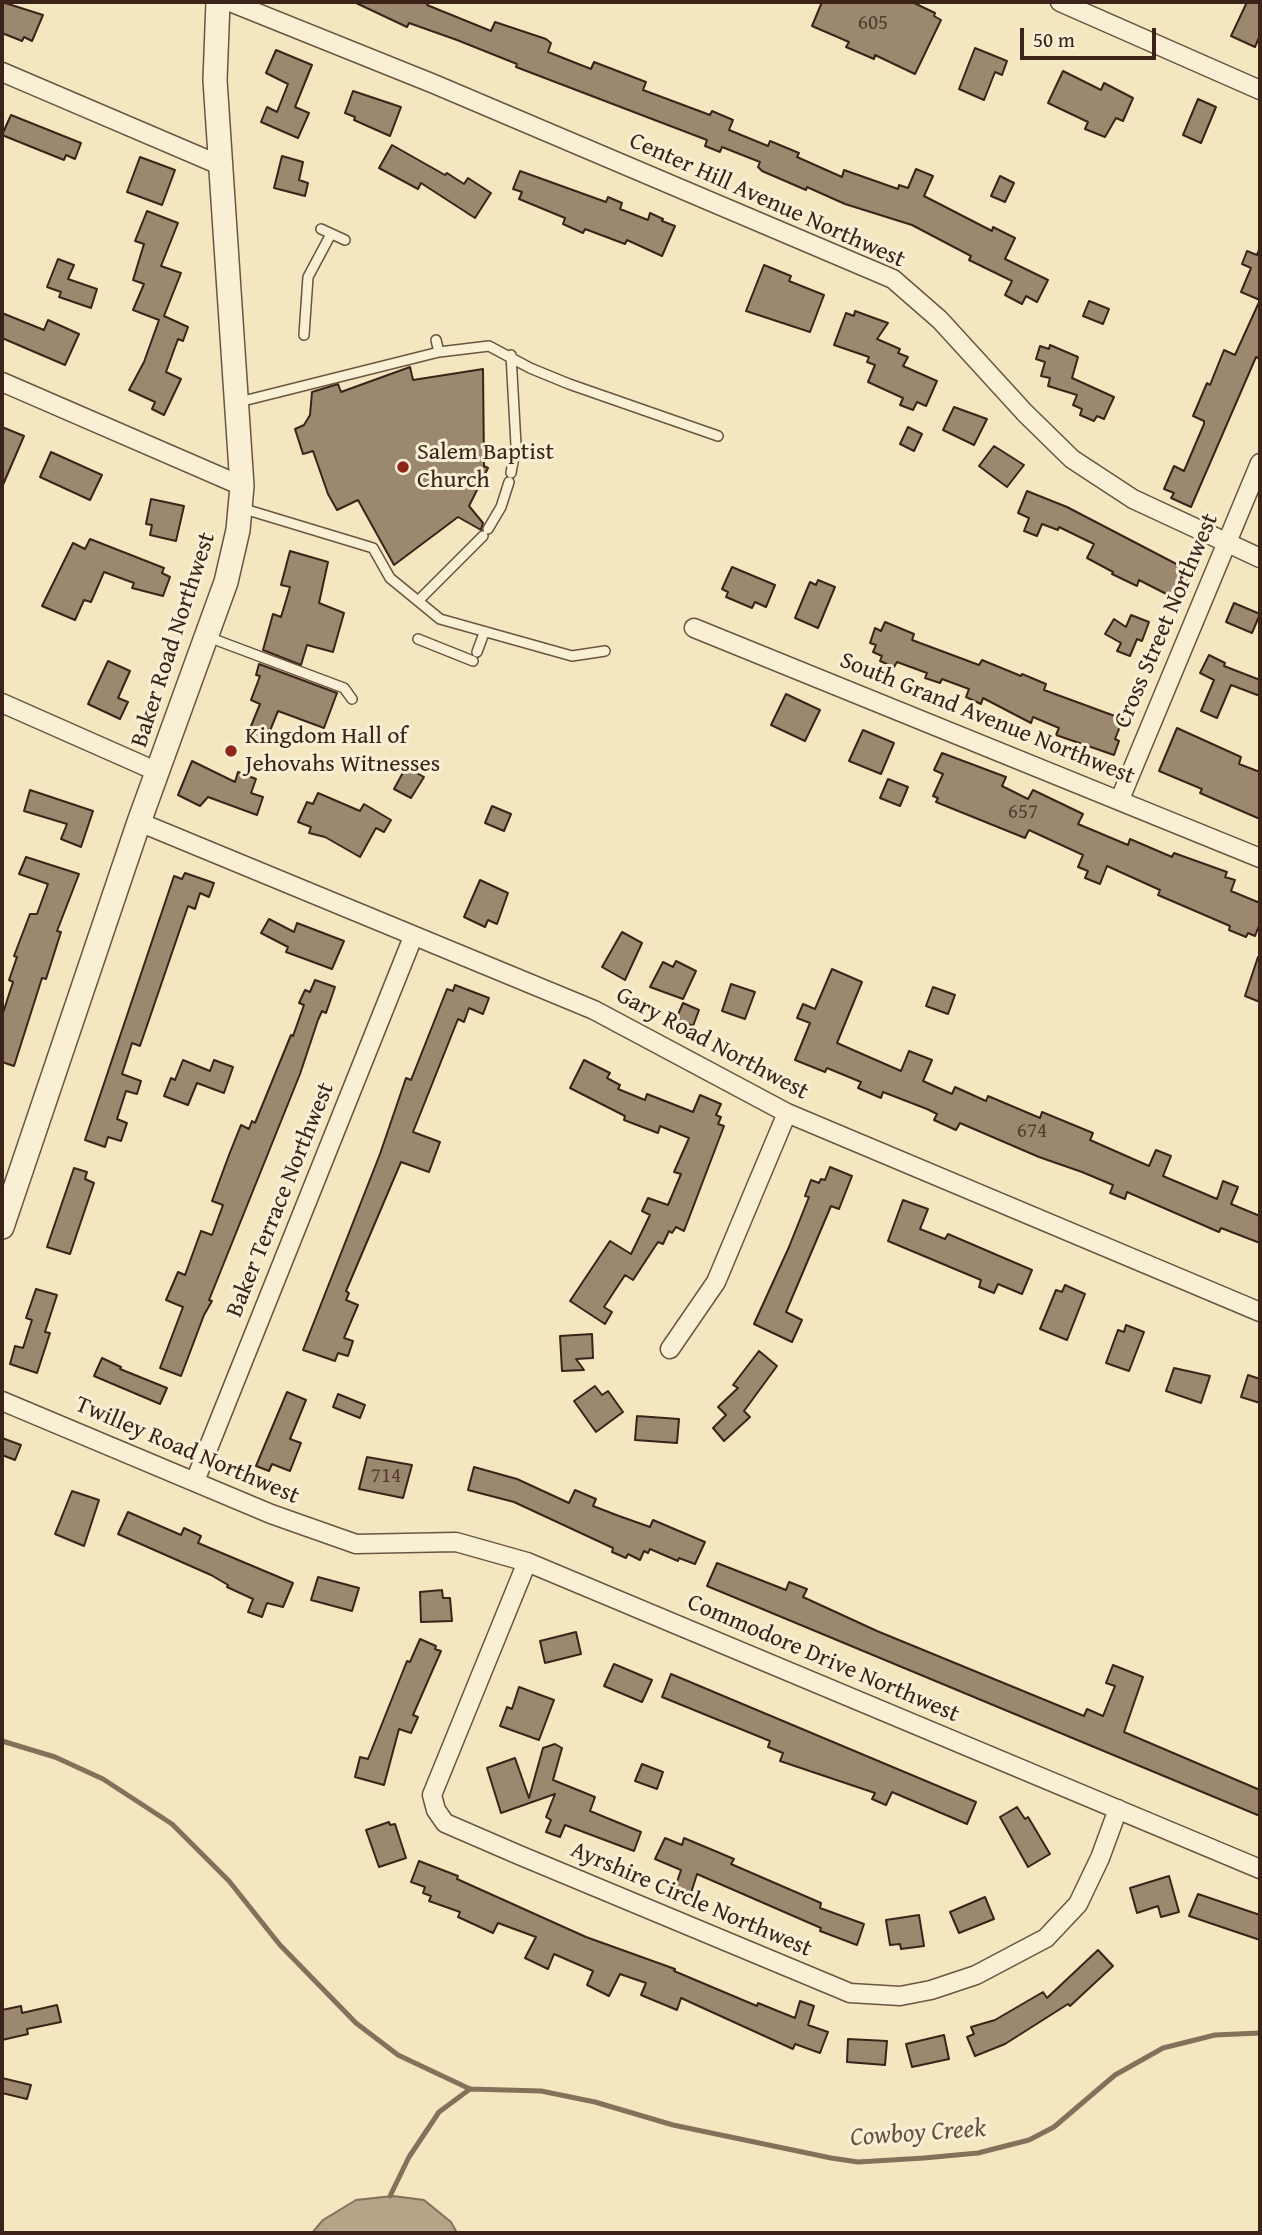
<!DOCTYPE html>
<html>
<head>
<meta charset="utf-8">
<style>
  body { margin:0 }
  #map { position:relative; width:1262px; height:2235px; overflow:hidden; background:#f4e6bf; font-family:"Gentium Book Plus",serif }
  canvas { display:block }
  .frame { position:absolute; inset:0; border:4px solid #3c2319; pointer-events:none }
  .scale { position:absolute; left:1020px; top:28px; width:136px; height:32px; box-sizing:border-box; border:4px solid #3c2319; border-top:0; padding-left:9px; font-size:21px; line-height:24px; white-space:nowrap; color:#3c2319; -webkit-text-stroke:5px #f8efd5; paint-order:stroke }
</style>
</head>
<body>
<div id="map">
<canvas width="1262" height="2235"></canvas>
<div class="frame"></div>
<div class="scale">50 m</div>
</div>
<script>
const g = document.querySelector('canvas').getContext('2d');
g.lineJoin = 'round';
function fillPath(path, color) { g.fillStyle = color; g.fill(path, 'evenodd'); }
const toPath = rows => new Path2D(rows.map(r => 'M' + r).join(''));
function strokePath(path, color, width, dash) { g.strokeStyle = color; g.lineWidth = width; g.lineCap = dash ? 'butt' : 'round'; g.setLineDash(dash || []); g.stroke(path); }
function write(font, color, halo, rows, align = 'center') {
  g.font = font + ' "Gentium Book Plus",serif'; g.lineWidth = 6; g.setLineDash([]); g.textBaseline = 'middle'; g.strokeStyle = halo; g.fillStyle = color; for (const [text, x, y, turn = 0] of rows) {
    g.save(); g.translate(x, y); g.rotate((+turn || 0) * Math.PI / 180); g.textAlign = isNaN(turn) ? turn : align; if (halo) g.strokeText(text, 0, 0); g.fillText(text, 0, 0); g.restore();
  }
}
const water = toPath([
  [393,2196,424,2200,451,2222,457,2233,312,2233,323,2220,356,2200,393,2196]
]);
fillPath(water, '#b5a487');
strokePath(water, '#85705b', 2);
strokePath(toPath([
  [2,1741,55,1757,103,1779,172,1824,229,1881,280,1945,356,2023,398,2055,470,2089,541,2091,595,2102,673,2125,831,2158,858,2162,924,2158,978,2153,1029,2140,1054,2127,1115,2075,1163,2048,1215,2035,1260,2033],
  [390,2196,409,2157,439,2112,470,2089]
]), '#85705b', 5);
const building = toPath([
  [2,2,43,15,32,41,24,37,22,41,2,33,2,2],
  [354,2,429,2,427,5,491,31,495,22,546,39,551,43,548,52,591,69,594,62,646,82,643,90,710,115,712,111,733,120,729,130,768,146,770,141,799,153,797,157,842,177,844,170,898,189,899,185,908,188,916,169,933,176,924,196,992,231,993,227,1015,238,1005,259,1048,280,1037,302,1026,296,1022,304,1005,295,1012,281,969,260,971,256,912,225,845,204,807,187,806,190,762,171,758,167,760,162,722,147,720,152,705,146,707,140,516,67,517,64,457,40,409,23,407,27,354,2],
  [822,2,912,2,935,13,934,16,941,20,915,74,875,55,874,59,846,47,849,42,812,26,822,2],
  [1247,2,1260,2,1260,35,1255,47,1231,36,1247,2],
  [975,48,1007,61,1002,75,995,72,984,100,959,89,975,48],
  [276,50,312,65,295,107,309,113,298,138,261,122,267,107,277,112,288,84,266,73,276,50],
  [1063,71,1101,90,1104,83,1133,98,1123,121,1116,118,1105,137,1085,129,1088,122,1048,103,1063,71],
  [353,91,401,107,390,136,354,120,355,117,345,113,353,91],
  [1198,99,1216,107,1201,143,1183,135,1198,99],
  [11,115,81,143,75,159,66,155,64,160,2,135,11,115],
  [392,145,445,175,447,173,464,184,468,178,491,193,475,218,421,183,418,189,379,168,392,145],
  [282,156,303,162,299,180,308,183,305,196,274,188,282,156],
  [140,157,175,170,162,205,127,192,140,157],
  [520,171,606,202,608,197,622,203,620,209,648,220,650,213,663,219,662,221,675,226,662,256,627,240,625,244,585,229,583,233,563,224,565,218,519,199,522,192,513,189,520,171],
  [1000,176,1014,183,1005,202,991,196,1000,176],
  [147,211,178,223,161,266,181,273,164,316,188,327,183,341,178,339,166,372,181,379,164,415,152,409,155,402,129,390,144,362,159,320,133,310,144,284,133,280,144,244,135,241,147,211],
  [1260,247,1260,359,1256,357,1191,507,1171,498,1174,493,1164,489,1174,466,1184,471,1204,424,1204,421,1193,416,1207,383,1210,385,1224,350,1235,355,1260,300,1241,292,1251,268,1242,264,1247,251,1257,255,1260,247],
  [58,259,74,265,68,279,97,289,91,308,59,297,61,292,47,287,58,259],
  [764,265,791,276,789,281,824,295,810,332,746,311,764,265],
  [1089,301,1109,309,1103,324,1083,316,1089,301],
  [855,311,888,323,877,339,900,349,898,353,908,357,903,366,937,381,926,406,917,402,913,410,900,405,903,398,868,382,875,365,867,362,869,357,834,345,846,313,854,316,855,311],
  [2,313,44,330,48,320,79,334,65,365,2,338,2,313],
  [1050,345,1078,357,1072,378,1114,397,1104,419,1097,416,1094,421,1080,415,1082,409,1073,405,1077,395,1048,386,1050,378,1041,376,1045,362,1036,359,1040,346,1049,349,1050,345],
  [410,367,413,380,483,369,484,466,488,468,469,506,483,523,481,530,458,517,394,565,358,500,337,510,328,494,313,451,303,454,295,429,304,425,310,415,312,392,338,384,341,392,410,367],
  [954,407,987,419,974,445,943,430,954,407],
  [2,427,24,436,2,487,2,427],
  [908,427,922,434,914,451,900,444,908,427],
  [994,446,1024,465,1007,487,979,466,994,446],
  [51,452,102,475,90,500,40,477,51,452],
  [1027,491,1067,507,1186,569,1185,572,1192,576,1180,601,1139,580,1137,586,1112,574,1113,572,1087,558,1094,544,1059,527,1058,530,1042,524,1037,536,1024,531,1029,518,1018,513,1027,491],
  [151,499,184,506,176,541,150,535,152,525,146,524,151,499],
  [90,539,164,568,162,573,170,577,163,596,132,588,134,583,104,572,91,602,84,600,75,620,42,606,73,543,85,549,90,539],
  [290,551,328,562,319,603,344,613,333,652,307,645,301,665,263,650,273,614,281,617,290,587,281,585,290,551],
  [732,567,775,585,766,607,755,602,752,608,726,597,728,592,722,589,732,567],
  [818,580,835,587,818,628,795,618,810,582,816,585,818,580],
  [1234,603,1260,614,1252,633,1226,622,1234,603],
  [1131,615,1149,622,1142,641,1137,639,1130,656,1117,651,1121,643,1105,634,1114,619,1126,627,1131,615],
  [885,622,914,634,912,640,979,665,982,660,1021,676,1022,674,1046,684,1044,690,1123,719,1115,739,1119,741,1114,755,1056,735,1059,728,1033,717,1031,723,983,698,981,704,966,697,969,689,942,679,940,683,925,678,927,673,897,662,894,667,880,661,882,656,873,652,876,645,870,643,875,628,881,631,885,622],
  [1209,655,1225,663,1224,666,1260,680,1260,696,1231,685,1217,718,1201,711,1214,680,1200,673,1209,655],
  [108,661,130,671,118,698,128,702,120,719,88,704,108,661],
  [259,664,337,693,324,728,278,711,267,738,249,731,260,704,251,700,260,676,256,675,259,664],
  [786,694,820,710,805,741,771,725,786,694],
  [1177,728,1241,757,1239,764,1260,772,1260,819,1200,793,1202,789,1159,771,1177,728],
  [863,730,894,743,881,774,849,761,863,730],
  [942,753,1006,777,1002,786,1028,799,1033,790,1083,814,1078,824,1128,845,1130,839,1172,857,1174,853,1227,872,1225,877,1235,880,1231,891,1260,903,1260,923,1255,936,1248,933,1246,937,1229,930,1230,926,1158,895,1160,890,1107,866,1100,884,1085,878,1088,871,1078,867,1083,855,1029,830,1025,838,936,802,938,798,933,796,943,774,934,770,942,753],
  [192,761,235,782,238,772,256,779,251,793,263,797,257,815,208,797,200,806,178,795,192,761],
  [406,767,424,777,411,798,394,789,406,767],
  [888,779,908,787,900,806,880,798,888,779],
  [30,790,93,811,81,847,61,839,67,824,24,811,30,790],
  [318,793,360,811,364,804,391,820,384,832,376,828,360,857,325,837,309,833,311,827,298,822,307,802,313,804,318,793],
  [492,806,511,814,504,831,485,823,492,806],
  [26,857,79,874,57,931,61,932,46,979,42,978,14,1066,2,1062,2,1016,13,982,9,980,17,957,14,956,30,914,37,914,48,884,19,874,26,857],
  [185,873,214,883,209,897,200,893,195,909,188,906,140,1046,132,1043,122,1074,141,1081,137,1094,126,1091,117,1119,127,1123,121,1141,108,1137,105,1147,85,1140,174,876,182,879,185,873],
  [480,880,508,893,497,924,488,920,485,927,464,917,480,880],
  [269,919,294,932,297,923,344,941,332,969,286,952,288,947,261,933,269,919],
  [622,932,642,943,625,980,602,967,622,932],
  [1258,957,1260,958,1260,1002,1245,996,1258,957],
  [676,961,696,971,683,999,650,987,663,962,673,967,676,961],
  [832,969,862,982,837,1043,901,1071,909,1051,932,1060,923,1081,952,1094,955,1087,986,1101,988,1096,1040,1118,1042,1112,1093,1133,1090,1140,1149,1166,1156,1150,1171,1156,1163,1176,1217,1199,1223,1181,1238,1187,1231,1204,1260,1216,1260,1243,1221,1228,1219,1232,1127,1192,1125,1199,1110,1193,1113,1185,1082,1172,1039,1157,960,1123,956,1130,934,1120,937,1114,927,1109,883,1092,881,1098,858,1088,861,1082,827,1068,825,1072,795,1060,810,1023,797,1018,803,1004,815,1009,832,969],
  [315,980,335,987,326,1013,322,1011,318,1020,300,1074,209,1300,212,1301,204,1315,181,1376,160,1368,183,1307,166,1300,178,1272,185,1275,201,1231,212,1235,223,1205,212,1201,229,1155,241,1125,249,1129,252,1121,255,1123,291,1035,293,1036,304,1005,299,1003,305,990,310,992,315,980],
  [731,984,755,992,745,1019,722,1011,731,984],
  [455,985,489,998,483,1014,469,1008,464,1022,458,1019,413,1132,440,1142,429,1172,401,1162,346,1291,349,1293,346,1300,358,1305,344,1338,353,1341,348,1356,338,1353,335,1361,303,1350,380,1154,406,1078,411,1080,447,989,453,991,455,985],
  [933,987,955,995,948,1014,926,1006,933,987],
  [683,1003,699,1010,693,1026,676,1019,683,1003],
  [183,1060,210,1071,214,1060,233,1067,224,1093,197,1083,188,1105,164,1096,171,1078,175,1080,183,1060],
  [584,1060,610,1073,607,1078,620,1085,618,1089,645,1100,647,1094,693,1112,700,1095,721,1104,716,1115,721,1117,718,1124,724,1126,684,1231,676,1227,672,1233,669,1231,663,1244,658,1242,633,1280,625,1275,604,1307,612,1312,605,1324,570,1301,610,1241,631,1254,650,1215,642,1211,648,1198,668,1205,681,1174,674,1172,689,1138,660,1126,658,1133,624,1120,625,1116,570,1088,584,1060],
  [830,1167,852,1176,839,1209,831,1206,786,1312,802,1320,792,1342,754,1324,789,1247,809,1197,805,1196,811,1180,819,1183,821,1179,825,1180,830,1167],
  [74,1168,87,1172,85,1179,94,1183,70,1254,47,1247,74,1168],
  [903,1200,928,1209,920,1229,945,1239,948,1234,1032,1270,1022,1294,998,1284,994,1293,979,1287,981,1280,888,1241,903,1200],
  [1065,1285,1085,1294,1067,1340,1040,1329,1056,1290,1062,1292,1065,1285],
  [36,1289,57,1295,45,1332,50,1333,37,1373,10,1364,15,1346,23,1348,32,1320,26,1318,36,1289],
  [1126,1325,1144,1332,1129,1371,1106,1363,1118,1330,1124,1332,1126,1325],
  [592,1334,593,1358,576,1359,584,1370,562,1371,560,1336,592,1334],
  [759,1351,777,1366,744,1411,750,1417,724,1441,713,1428,726,1415,718,1407,738,1388,733,1385,759,1351],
  [102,1358,121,1367,120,1369,167,1388,160,1404,94,1376,102,1358],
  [1174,1368,1210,1376,1201,1403,1166,1391,1174,1368],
  [1248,1375,1260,1379,1260,1403,1241,1397,1248,1375],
  [595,1386,602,1395,608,1391,623,1412,596,1432,574,1401,595,1386],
  [287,1392,306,1400,290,1439,301,1443,290,1471,272,1464,269,1471,256,1466,287,1392],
  [338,1394,365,1405,360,1418,333,1407,338,1394],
  [637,1416,679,1419,677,1443,635,1440,637,1416],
  [2,1438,21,1445,15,1460,2,1455,2,1438],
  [367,1457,412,1465,403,1498,359,1489,367,1457],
  [474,1467,517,1479,569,1503,575,1490,596,1499,593,1506,619,1516,650,1527,653,1520,705,1542,695,1564,679,1558,678,1561,650,1549,648,1553,644,1551,640,1560,628,1554,626,1558,612,1552,613,1548,514,1502,468,1490,474,1467],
  [72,1491,99,1500,84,1546,55,1534,72,1491],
  [128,1512,181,1535,184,1528,201,1536,198,1543,293,1583,283,1607,267,1603,262,1617,248,1612,253,1599,227,1587,228,1585,211,1575,118,1534,128,1512],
  [717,1563,786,1590,789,1582,807,1589,803,1597,877,1631,1084,1716,1087,1709,1103,1716,1115,1686,1106,1683,1113,1665,1143,1677,1124,1732,1260,1790,1260,1816,707,1586,717,1563],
  [318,1577,359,1588,352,1611,311,1600,318,1577],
  [442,1590,443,1598,450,1598,452,1621,421,1622,420,1592,442,1590],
  [576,1632,581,1654,545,1663,540,1641,576,1632],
  [420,1639,436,1646,435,1649,441,1651,413,1715,418,1717,411,1733,399,1729,384,1785,355,1777,360,1757,368,1759,407,1661,410,1662,420,1639],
  [614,1664,652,1680,642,1702,604,1686,614,1664],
  [671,1674,976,1802,967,1824,892,1792,886,1805,872,1799,875,1793,780,1761,783,1753,768,1747,770,1741,662,1697,671,1674],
  [519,1687,554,1700,539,1740,500,1726,507,1707,512,1709,519,1687],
  [555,1744,562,1748,553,1780,595,1797,590,1811,641,1832,634,1851,565,1825,560,1837,546,1832,551,1820,546,1817,555,1794,501,1813,487,1768,515,1758,529,1798,543,1748,555,1744],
  [642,1764,663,1772,657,1789,635,1781,642,1764],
  [1017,1807,1025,1819,1028,1817,1050,1854,1028,1867,1000,1817,1017,1807],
  [389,1822,390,1825,395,1824,406,1858,379,1867,366,1830,389,1822],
  [665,1838,682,1845,684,1838,734,1859,731,1864,821,1903,820,1908,864,1924,857,1945,820,1931,821,1928,697,1874,691,1893,675,1888,681,1870,655,1859,665,1838],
  [419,1861,458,1876,457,1879,586,1937,675,1969,674,1971,757,2006,758,2003,795,2018,800,2001,814,2006,808,2025,828,2032,820,2053,795,2044,793,2049,681,1998,677,2010,641,1995,646,1983,620,1974,609,1996,587,1985,593,1971,554,1954,548,1969,525,1958,536,1937,498,1923,493,1933,458,1917,460,1912,429,1901,431,1896,423,1893,425,1887,411,1882,419,1861],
  [1169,1876,1179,1912,1161,1917,1158,1906,1137,1913,1130,1888,1169,1876],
  [1198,1894,1260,1915,1260,1940,1189,1916,1198,1894],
  [985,1897,994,1919,959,1933,950,1912,985,1897],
  [919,1915,924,1946,901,1949,900,1944,890,1945,886,1920,919,1915],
  [1098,1950,1113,1966,1070,2006,1068,2004,1005,2044,975,2056,967,2037,974,2034,971,2027,995,2020,1043,1992,1047,1998,1098,1950],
  [57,2005,61,2022,27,2029,28,2034,2,2040,2,2010,21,2006,22,2013,57,2005],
  [944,2035,949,2059,912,2067,906,2044,944,2035],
  [848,2039,887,2041,885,2065,847,2062,848,2039],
  [2,2078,31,2085,27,2099,2,2093,2,2078]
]);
fillPath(building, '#9c886f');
strokePath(building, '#3c2319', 2);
const service = toPath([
  [321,229,345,240],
  [304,335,308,277,331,234],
  [436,340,439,352,489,346,530,368,569,384,718,436],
  [239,402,439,352],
  [511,473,516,445,511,355],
  [241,508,373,548,390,578,440,619,572,656,605,651],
  [488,529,501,507,509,482],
  [418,601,483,536],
  [208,637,344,688,352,699],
  [418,639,473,661],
  [477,652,484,633]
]);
const minor = toPath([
  [230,2,434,84,893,279,940,320,1025,413,1072,459,1133,499,1260,558],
  [1060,2,1260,90],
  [2,72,222,166],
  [2,382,242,486],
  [694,628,1260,858],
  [2,703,158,772],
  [1120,799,1260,463],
  [139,822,594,1010,787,1113,1260,1312],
  [670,1349,716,1282,787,1113],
  [2,1401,271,1514,356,1544,456,1542,527,1562,1260,1869],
  [195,1481,413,937],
  [527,1562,432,1795,436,1810,445,1823,519,1855,850,1993,900,1996,931,1990,976,1975,1046,1938,1078,1904,1100,1858,1118,1809]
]);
const tertiary = toPath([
  [2,1227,139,822,226,582,238,530,242,486,215,80,218,2]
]);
strokePath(service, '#6a5442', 12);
strokePath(minor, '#6a5442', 21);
strokePath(tertiary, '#6a5442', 26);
strokePath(service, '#f8efd5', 9);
strokePath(minor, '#f8efd5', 18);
strokePath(tertiary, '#f8efd5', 23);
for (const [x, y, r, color] of [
  [403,467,7,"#8f2418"],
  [231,751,7,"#8f2418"]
]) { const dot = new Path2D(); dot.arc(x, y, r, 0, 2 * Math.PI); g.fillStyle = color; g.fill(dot); strokePath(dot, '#f8efd5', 2.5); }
write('21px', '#543c2e', null, [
  ["605",873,24],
  ["657",1023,813],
  ["674",1032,1132],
  ["714",386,1477]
]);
write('24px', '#3c2319', '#f8efd5', [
  ["Center Hill Avenue Northwest",767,201,24],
  ["Cross Street Northwest",1167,621,-67],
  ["Baker Road Northwest",174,640,-72],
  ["South Grand Avenue Northwest",987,719,22],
  ["Gary Road Northwest",712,1044,28],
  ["Baker Terrace Northwest",281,1200,-68],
  ["Twilley Road Northwest",187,1451,23],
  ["Commodore Drive Northwest",823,1659,23],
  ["Ayrshire Circle Northwest",691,1900,23]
]);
write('24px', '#3c2319', '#f8efd5', [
  ["Salem Baptist",417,453],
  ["Church",417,481],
  ["Kingdom Hall of",245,737],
  ["Jehovahs Witnesses",245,765]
], 'left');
write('italic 26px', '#665040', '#f8efd5', [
  ["Cowboy Creek",918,2134,-4]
]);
</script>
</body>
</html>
